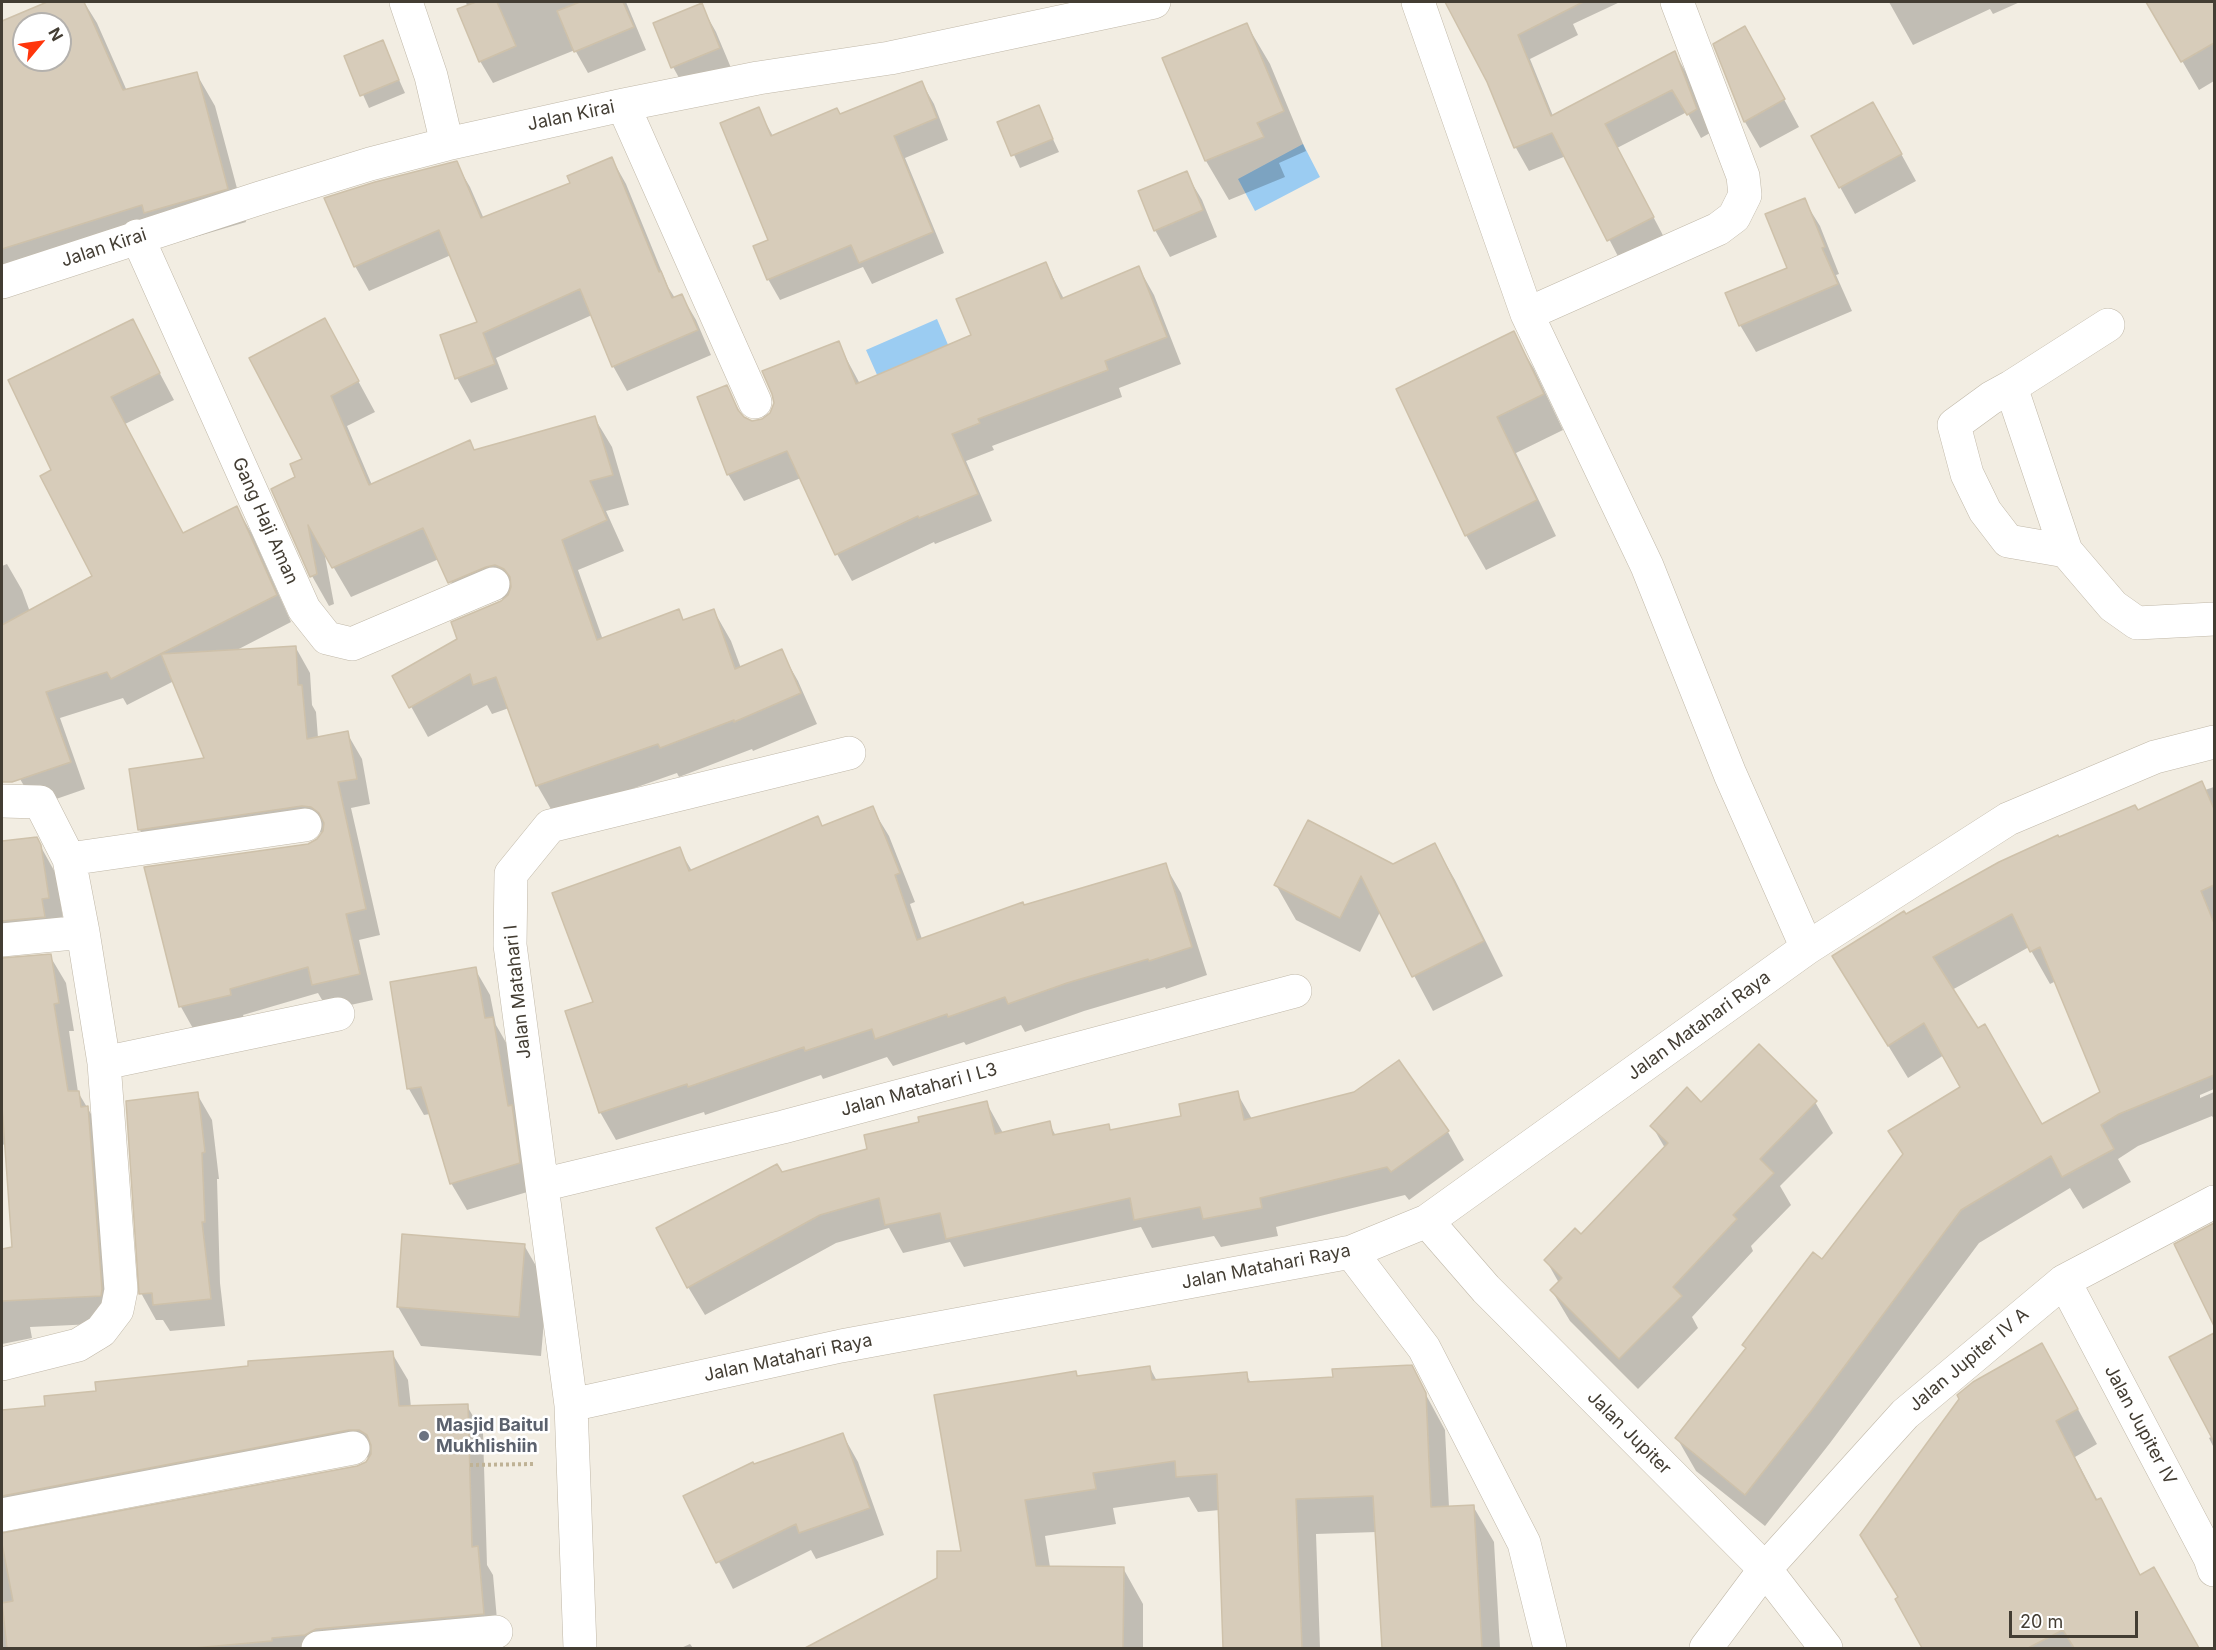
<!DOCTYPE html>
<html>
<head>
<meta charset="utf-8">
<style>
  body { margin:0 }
  #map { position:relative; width:2216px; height:1650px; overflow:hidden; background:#f2ede2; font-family:Inter,sans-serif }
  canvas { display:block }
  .frame { position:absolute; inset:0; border:3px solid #433d33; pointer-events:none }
  .north { position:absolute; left:12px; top:12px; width:60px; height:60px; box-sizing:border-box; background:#fff; border:2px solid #b4b1ad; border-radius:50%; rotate:61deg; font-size:16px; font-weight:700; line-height:24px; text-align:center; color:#433d33 }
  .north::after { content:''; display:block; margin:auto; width:21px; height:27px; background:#ff360c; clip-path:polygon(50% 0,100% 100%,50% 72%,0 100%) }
  .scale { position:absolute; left:2009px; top:1611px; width:129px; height:27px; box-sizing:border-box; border:3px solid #433d33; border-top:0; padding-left:8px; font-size:18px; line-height:21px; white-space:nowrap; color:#433d33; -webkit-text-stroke:4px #fff; paint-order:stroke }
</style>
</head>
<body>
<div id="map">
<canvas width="2216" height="1650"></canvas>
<div class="frame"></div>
<div class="north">N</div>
<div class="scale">20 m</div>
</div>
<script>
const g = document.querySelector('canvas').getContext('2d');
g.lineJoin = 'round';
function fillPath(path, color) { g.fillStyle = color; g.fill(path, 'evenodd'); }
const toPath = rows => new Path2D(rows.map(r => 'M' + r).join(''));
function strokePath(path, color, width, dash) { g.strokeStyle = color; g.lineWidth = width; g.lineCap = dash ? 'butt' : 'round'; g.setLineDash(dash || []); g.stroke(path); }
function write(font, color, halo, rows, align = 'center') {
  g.font = font + ' Inter,sans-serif'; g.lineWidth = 5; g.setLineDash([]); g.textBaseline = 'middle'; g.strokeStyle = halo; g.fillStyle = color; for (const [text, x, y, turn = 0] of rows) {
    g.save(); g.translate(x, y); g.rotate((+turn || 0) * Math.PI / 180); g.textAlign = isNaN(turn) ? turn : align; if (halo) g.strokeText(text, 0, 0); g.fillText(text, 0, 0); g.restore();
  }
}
fillPath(toPath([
  [1303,144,1320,177,1255,211,1238,179],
  [937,319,949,347,878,377,866,350]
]), '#9bccf2');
fillPath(toPath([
  [51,2,84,2,97,23,127,91,196,73,215,106,246,222,165,246,2,288,2,23],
  [24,24,60,24,60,60,24,60],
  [466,2,626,2,646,50,588,73,575,50,493,83,480,61],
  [1462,2,1620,2,1573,24,1578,35,1530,59,1553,116,1675,53,1688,76,1710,133,1701,138,1687,112,1617,148,1666,241,1622,264,1566,156,1529,171,1516,148,1489,82],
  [1889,2,2020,2,1993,14,1990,9,1913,45],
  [2148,2,2214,2,2214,81,2199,90],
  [701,5,716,32,734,75,688,94,673,67,655,24],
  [1247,25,1270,64,1306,151,1279,163,1285,177,1229,200,1206,161,1164,59],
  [382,42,405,93,369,108,346,57],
  [1715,45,1760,55,1799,127,1760,148,1745,122],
  [922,83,934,104,948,140,905,158,944,253,872,284,863,267,780,300,768,279,770,241,758,109,773,136,840,116],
  [1038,107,1059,152,1020,168,999,122],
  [1888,130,1916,181,1855,214,1840,187],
  [612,159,626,184,668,287,675,298,682,296,696,320,711,355,627,391,613,366,592,315,496,358,508,389,471,403,457,378,479,322,451,255,369,291,355,266,456,163,470,187,484,219,572,184],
  [1186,173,1202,200,1217,237,1170,257,1155,230],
  [1804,200,1820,226,1839,274,1836,275,1852,311,1756,352,1740,325,1789,269],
  [1046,264,1064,299,1139,268,1154,295,1181,364,1119,388,1122,397,992,446,994,450,966,461,992,521,935,544,934,542,852,581,837,554,801,478,744,501,728,474,726,387,744,419,752,422,763,421,838,343,860,384,973,336],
  [325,320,375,412,347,426,372,485,474,451,594,417,612,447,629,505,606,511,624,551,578,570,603,640,678,611,684,621,714,611,731,641,741,668,781,651,798,681,817,724,753,751,752,749,679,777,677,773,555,816,537,785,509,708,492,714,487,705,428,737,394,676,459,640,510,596,467,612,439,559,351,597,324,551,334,604,329,606,312,576,273,490,297,477,304,459],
  [132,321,174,400,125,424,183,535,237,508,252,534,291,622,233,652,296,648,310,673,312,705,316,712,318,738,347,733,362,759,370,804,351,808,380,935,359,940,373,1000,328,1010,318,993,243,1015,245,1021,195,1032,181,1007,146,868,308,845,318,841,324,832,154,855,140,830,206,759,174,681,127,705,123,698,60,718,85,789,36,806,20,779,2,731,2,566,7,564,22,590,30,612,95,577,53,471],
  [1513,333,1534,369,1563,430,1516,453,1556,536,1486,570,1466,535],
  [2214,787,2214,1089,2200,1095,2200,1098,2214,1092,2214,1119,2212,1116,2138,1146,2118,1159,2131,1182,2083,1209,2070,1188,1979,1243,1830,1443,1765,1526,1696,1471,1677,1438,1747,1350,1744,1346,1822,1261,1962,1088,1944,1055,1908,1078,1834,957,1905,916,2058,838],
  [2029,947,2050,984,2056,981,2102,1093,2042,1126,1952,990],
  [872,808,889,836,915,902,910,904,922,939,1024,906,1165,865,1181,893,1207,975,1166,989,1165,987,1084,1011,1025,1032,1021,1025,966,1045,964,1042,893,1066,887,1057,823,1079,821,1075,705,1115,704,1112,616,1140,600,1112,595,1003,679,849,692,871,823,827],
  [36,838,56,874,64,925,7,952,2,959,2,843],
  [1435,845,1455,880,1503,976,1433,1011,1380,912,1360,952,1296,920,1276,885,1393,866],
  [50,956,66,983,74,1031,69,1031,78,1092,104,1136,116,1323,30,1327,32,1338,2,1344,2,1251,13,1248,6,1144,2,1145,2,960],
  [475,969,490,995,496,1025,508,1046,534,1190,467,1210,451,1183,430,1114,424,1115,409,1089],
  [1237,1093,1252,1119,1448,1132,1464,1160,1409,1200,1405,1195,1276,1227,1278,1236,1221,1247,1214,1236,1152,1248,1141,1227,964,1267,950,1242,903,1253,889,1228,836,1243,705,1315,688,1287,781,1174,869,1150,921,1123,986,1102,1003,1133,1049,1123,1056,1136,1109,1126,1111,1131,1183,1117],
  [197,1094,212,1120,219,1179,217,1179,220,1283,225,1326,170,1331,163,1320,156,1320,141,1293],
  [1815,1102,1833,1133,1780,1186,1791,1205,1751,1246,1753,1251,1692,1317,1698,1328,1638,1389,1570,1321,1552,1291,1559,1283,1546,1260,1581,1236,1665,1148,1652,1126,1701,1104],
  [2214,1224,2214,1323,2176,1245],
  [524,1245,547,1285,541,1356,421,1346,398,1307],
  [2214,1335,2214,1448,2209,1438,2213,1436,2172,1357],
  [392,1353,408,1380,411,1407,467,1406,483,1433,487,1565,493,1575,499,1642,424,1648,2,1648,2,1535,357,1468,367,1463,370,1457,5,1529,2,1534,2,1412,47,1407,98,1392],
  [1411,1367,1445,1430,1449,1507,1473,1506,1494,1542,1500,1648,1384,1648,1377,1532,1316,1534,1320,1648,1225,1648,1220,1510,1198,1512,1189,1497,1113,1508,1116,1524,1045,1536,1050,1567,1123,1568,1143,1604,1143,1648,815,1648,938,1579,963,1553,1076,1373,1078,1377,1150,1368,1157,1381,1246,1374,1251,1383,1334,1378],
  [2062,1380,2097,1444,2075,1457,2098,1501,2100,1500,2141,1576,2173,1604,2198,1648,1924,1648,1897,1599],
  [843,1435,858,1462,884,1535,816,1559,811,1550,733,1589,685,1497,754,1466],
  [690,1644,693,1648,681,1648]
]), '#0003');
const building = toPath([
  [47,2,84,2,123,90,197,72,228,189,144,213,142,205,2,249,2,21,47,2],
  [24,24,60,24,60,60,24,60,24,24],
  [476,2,497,2,516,46,479,62,457,9,476,2],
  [580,2,623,2,634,27,574,52,557,11,580,2],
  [1445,2,1583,2,1518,35,1551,116,1675,51,1697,109,1687,115,1672,90,1605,124,1654,217,1607,241,1552,133,1514,148,1487,82,1445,2],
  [2146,2,2214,2,2214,43,2181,62,2146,2],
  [702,3,720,48,671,68,653,23,702,3],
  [1247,23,1284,111,1257,123,1264,137,1205,161,1162,58,1247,23],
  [1745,26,1785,99,1744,122,1713,44,1745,26],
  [383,40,399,80,360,96,344,56,383,40],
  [922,81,937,118,894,136,933,232,859,263,851,245,767,280,753,246,768,240,720,123,759,107,771,136,837,108,840,114,922,81],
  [1873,102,1902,154,1839,188,1811,136,1873,102],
  [1039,105,1053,139,1011,156,997,122,1039,105],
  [612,157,659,272,661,271,672,298,682,294,698,330,612,367,580,289,483,333,495,364,455,379,440,335,477,322,439,230,354,267,324,198,375,182,457,161,481,218,570,183,567,176,612,157],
  [1187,171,1203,210,1154,231,1138,191,1187,171],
  [1805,198,1825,247,1822,248,1838,284,1739,326,1725,293,1787,268,1765,214,1805,198],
  [1046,262,1061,299,1139,266,1167,337,1105,361,1108,370,978,419,980,423,952,434,978,494,919,518,918,516,835,555,787,451,727,475,697,397,727,385,738,410,744,417,752,421,762,419,770,413,774,403,772,394,762,371,839,341,856,384,971,335,956,299,1046,262],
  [325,318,359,381,331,396,369,485,470,440,474,450,595,416,613,475,590,481,607,520,562,540,597,640,679,609,683,620,714,609,735,669,782,649,801,693,734,722,734,720,660,748,658,744,536,786,496,677,473,685,470,674,409,708,392,676,457,639,451,622,501,601,508,595,511,587,510,577,504,569,495,565,486,567,448,583,423,528,332,568,308,525,317,574,310,577,271,489,295,477,290,464,302,459,249,358,325,318],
  [133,319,160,373,111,397,183,533,237,506,277,595,111,679,107,672,46,692,71,762,12,782,2,782,2,625,92,576,40,476,51,470,8,380,133,319],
  [1514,331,1544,394,1497,417,1537,500,1465,536,1396,389,1514,331],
  [296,646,298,685,302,685,307,739,348,731,357,779,338,782,366,909,346,914,360,974,312,985,308,967,230,989,231,995,179,1007,144,867,308,844,317,839,323,831,324,823,319,813,311,807,302,806,138,830,129,769,204,758,161,654,296,646],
  [2202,781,2214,809,2214,885,2201,891,2214,923,2214,1075,2119,1114,2101,1125,2114,1149,2062,1177,2051,1156,1961,1210,1812,1410,1745,1495,1675,1438,1746,1348,1742,1345,1813,1252,1822,1259,1903,1154,1888,1131,1960,1087,1924,1023,1888,1046,1832,956,1904,911,1906,914,1999,862,2058,835,2059,837,2135,805,2138,810,2202,781],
  [2012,914,2030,952,2040,947,2100,1092,2042,1124,1985,1024,1978,1028,1933,957,2012,914],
  [873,806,900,873,895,875,917,940,1023,902,1024,905,1166,863,1192,947,1149,961,1148,959,1067,983,1008,1004,1005,997,948,1017,947,1014,875,1039,872,1029,805,1051,804,1047,688,1087,687,1084,599,1113,565,1011,593,1002,552,893,680,847,689,871,818,816,822,826,873,806],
  [1308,820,1393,864,1435,843,1484,941,1412,977,1361,876,1340,918,1274,885,1308,820],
  [37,837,41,845,49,898,42,899,45,917,2,921,2,841,37,837],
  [51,954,59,1003,54,1004,68,1091,79,1091,81,1107,88,1106,102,1289,101,1296,2,1301,2,1249,12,1247,2,1106,2,958,51,954],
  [476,967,485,1018,493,1017,508,1106,512,1105,520,1163,450,1184,421,1087,407,1089,390,982,476,967],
  [1759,1044,1817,1101,1760,1159,1774,1173,1733,1215,1737,1219,1673,1287,1682,1296,1619,1359,1550,1290,1562,1278,1544,1260,1575,1228,1581,1234,1668,1143,1650,1126,1687,1087,1701,1102,1759,1044],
  [1399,1060,1449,1131,1391,1172,1387,1167,1260,1198,1262,1208,1203,1219,1200,1207,1134,1220,1130,1198,946,1239,940,1213,885,1225,879,1198,820,1215,687,1288,656,1228,777,1164,782,1172,867,1149,864,1135,919,1122,918,1117,987,1101,995,1134,1050,1121,1053,1135,1109,1124,1110,1130,1181,1116,1179,1104,1238,1091,1244,1120,1354,1092,1399,1060],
  [198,1092,205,1152,202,1153,205,1222,202,1222,211,1299,153,1305,152,1293,139,1294,126,1101,198,1092],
  [2214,1223,2214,1326,2174,1244,2214,1223],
  [402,1234,525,1244,519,1317,397,1307,402,1234],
  [2214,1333,2214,1442,2169,1357,2214,1333],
  [2042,1343,2078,1409,2056,1421,2096,1500,2101,1498,2140,1575,2154,1567,2199,1648,2074,1648,2063,1630,2028,1648,1922,1648,1895,1599,1898,1597,1860,1535,1959,1399,1957,1395,1973,1382,2042,1343],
  [393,1351,399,1406,468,1404,472,1547,478,1546,484,1614,316,1629,305,1635,272,1638,272,1641,194,1648,7,1648,2,1603,13,1601,2,1544,2,1533,357,1466,366,1462,371,1454,371,1445,367,1435,359,1430,349,1430,2,1496,2,1410,45,1406,44,1396,96,1391,95,1382,248,1366,248,1361,393,1351],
  [1412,1365,1426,1393,1431,1507,1474,1505,1482,1648,1382,1648,1373,1496,1296,1499,1302,1648,1223,1648,1217,1474,1176,1477,1175,1461,1093,1473,1096,1489,1025,1500,1036,1566,1124,1567,1123,1648,805,1648,937,1578,937,1551,961,1551,934,1395,1076,1371,1077,1376,1150,1366,1152,1380,1247,1372,1248,1382,1333,1377,1332,1369,1412,1365],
  [843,1433,870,1508,799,1533,796,1524,716,1563,683,1496,753,1462,754,1464,843,1433]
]);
fillPath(building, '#d7ccba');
strokePath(building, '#cec1aa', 1.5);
const street = toPath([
  [406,2,431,76,447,144],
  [1418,2,1527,314,1647,566,1730,774,1807,948],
  [623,105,755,402],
  [137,236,304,609,327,638,352,644,493,584],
  [2,282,260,198,370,164,447,144,623,105,758,78,890,58,1154,2],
  [1527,314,1718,229,1734,217,1745,195,1743,176,1677,2],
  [2108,325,2011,387,2066,551,2113,606,2137,623,2214,619],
  [2011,387,1991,398,1954,425,1967,474,1985,511,2008,541,2066,551],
  [2,801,40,802,69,859,83,932,104,1063,121,1290,117,1310,101,1331,78,1345,2,1364],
  [69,859,305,825],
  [2,940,83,932],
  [104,1063,338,1014],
  [542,1185,783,1127,1295,991],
  [1427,1221,1486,1289,1765,1569,1826,1648],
  [1351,1252,1424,1348,1524,1543,1550,1648],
  [2064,1281,2210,1558,2214,1570],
  [571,1405,841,1346,1351,1252,1427,1221,1807,948,2008,819,2155,757,2214,742],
  [2,1515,353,1448],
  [318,1648,496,1632],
  [580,1648,571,1405,510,945,511,874,550,826,849,753],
  [1706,1648,1765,1569,1905,1414,2064,1281,2214,1202]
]);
strokePath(street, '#c0b8a8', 34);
strokePath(toPath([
  [470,1465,534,1464]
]), '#bfb295', 4, [3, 3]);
strokePath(street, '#fff', 33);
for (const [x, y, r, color] of [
  [424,1436,6,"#6b7280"]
]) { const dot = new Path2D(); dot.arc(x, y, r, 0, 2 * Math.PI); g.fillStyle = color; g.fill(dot); strokePath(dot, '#fff', 2); }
write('18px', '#433d33', '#fff', [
  ["Jalan Kirai",571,116,-12],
  ["Jalan Kirai",104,248,-18],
  ["Gang Haji Aman",265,521,66],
  ["Jalan Matahari I",518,992,-96],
  ["Jalan Matahari Raya",1699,1026,-36],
  ["Jalan Matahari I L3",919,1090,-15],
  ["Jalan Matahari Raya",1266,1267,-11],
  ["Jalan Matahari Raya",788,1358,-12],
  ["Jalan Jupiter IV A",1969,1360,-40],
  ["Jalan Jupiter IV",2140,1425,62],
  ["Jalan Jupiter",1629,1433,45]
]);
write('bold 18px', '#5b616d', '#fff', [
  ["Masjid Baitul",436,1426],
  ["Mukhlishiin",436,1447]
], 'left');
</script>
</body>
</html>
